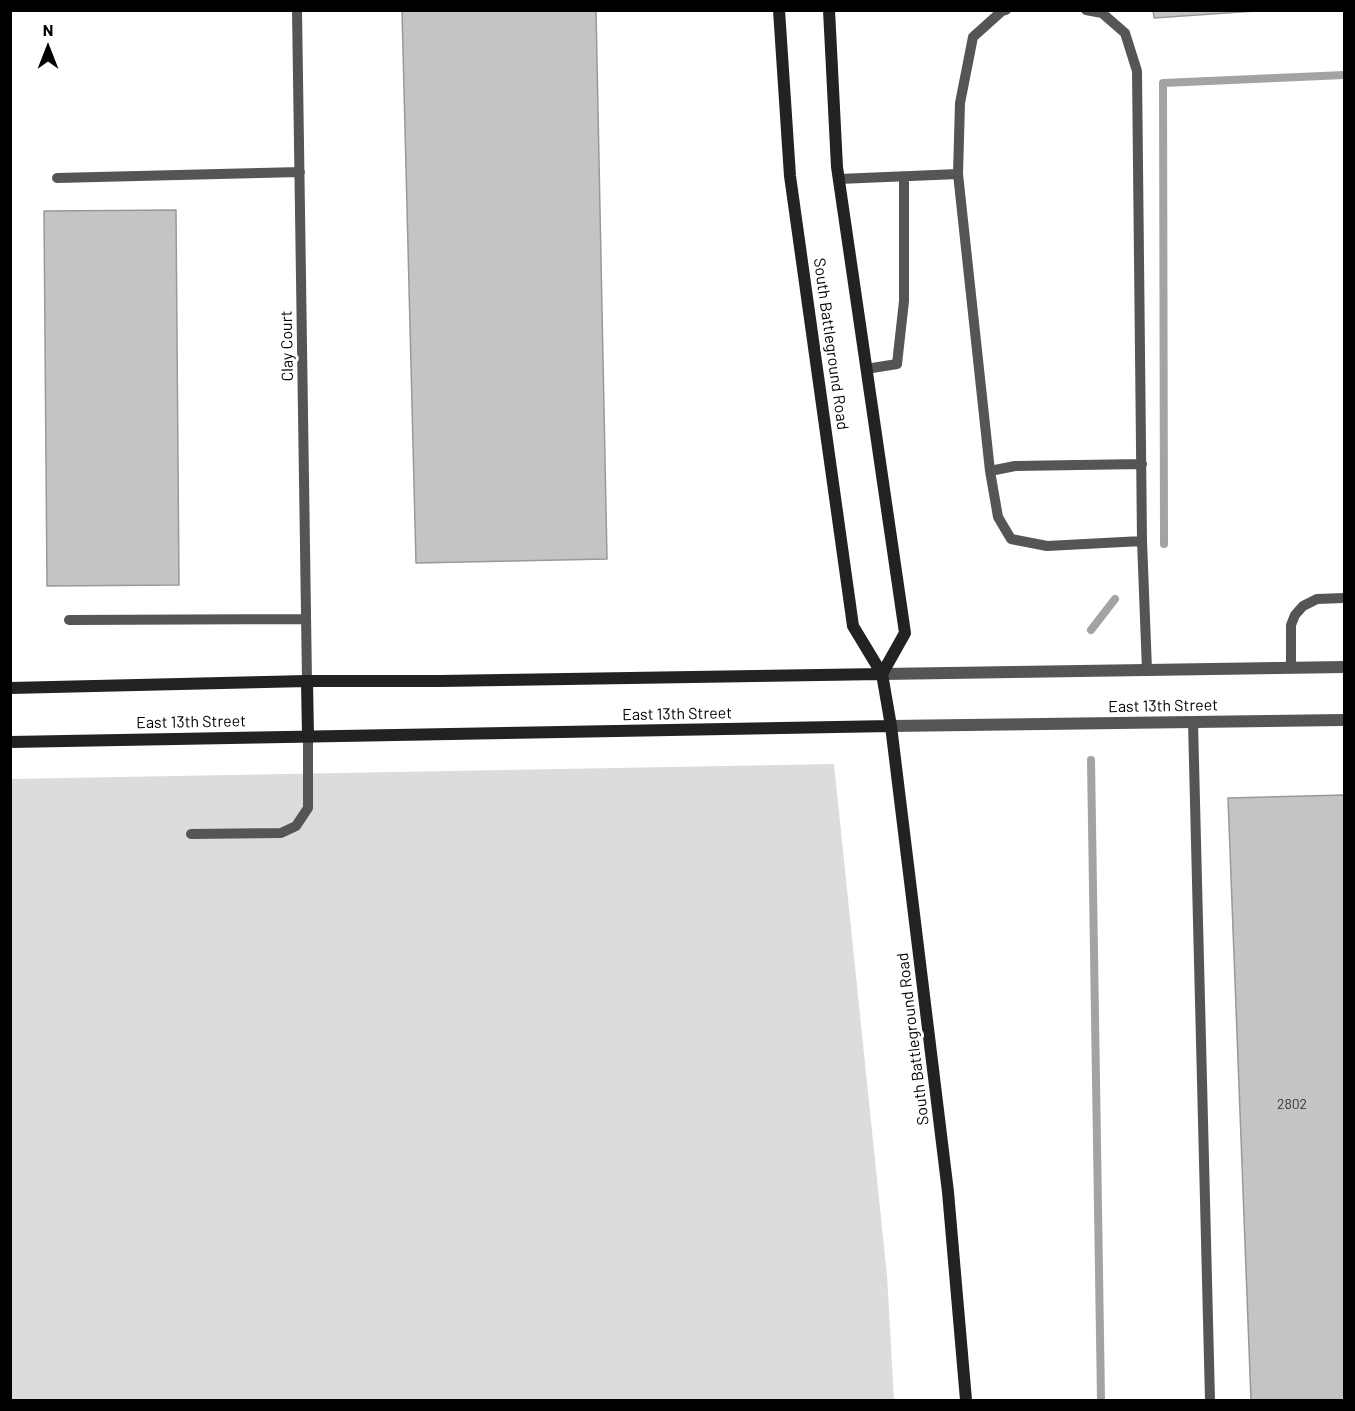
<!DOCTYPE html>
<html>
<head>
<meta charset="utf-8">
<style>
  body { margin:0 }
  #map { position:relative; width:1355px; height:1411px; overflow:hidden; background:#fff; font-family:Barlow,sans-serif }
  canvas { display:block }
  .frame { position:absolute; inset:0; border:12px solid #000; pointer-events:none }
  .north { position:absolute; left:18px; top:18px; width:60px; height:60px; -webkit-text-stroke:4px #fff; paint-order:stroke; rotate:0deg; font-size:16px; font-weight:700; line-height:24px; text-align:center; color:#000 }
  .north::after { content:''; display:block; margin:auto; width:21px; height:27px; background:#000; clip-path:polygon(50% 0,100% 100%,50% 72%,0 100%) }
</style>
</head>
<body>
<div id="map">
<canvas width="1355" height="1411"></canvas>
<div class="frame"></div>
<div class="north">N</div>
</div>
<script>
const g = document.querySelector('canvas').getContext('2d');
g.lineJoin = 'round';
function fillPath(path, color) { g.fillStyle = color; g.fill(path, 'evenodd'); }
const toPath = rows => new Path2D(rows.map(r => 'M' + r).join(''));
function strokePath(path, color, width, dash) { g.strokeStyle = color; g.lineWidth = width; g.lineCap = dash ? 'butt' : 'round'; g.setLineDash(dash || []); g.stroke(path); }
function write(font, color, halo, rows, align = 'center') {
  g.font = font + ' Barlow,sans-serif'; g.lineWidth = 6; g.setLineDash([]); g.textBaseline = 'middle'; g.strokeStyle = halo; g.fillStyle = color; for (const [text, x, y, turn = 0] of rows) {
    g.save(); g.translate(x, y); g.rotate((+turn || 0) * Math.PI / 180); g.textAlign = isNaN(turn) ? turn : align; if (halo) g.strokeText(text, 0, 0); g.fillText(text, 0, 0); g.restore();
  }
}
fillPath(toPath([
  [834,764,887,1276,894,1400,11,1400,10,779]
]), '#dcdcdc');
strokePath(toPath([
  [1164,544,1163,83,1344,75],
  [1091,630,1115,599],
  [1091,760,1101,1400]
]), '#a3a3a3', 8);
const building = toPath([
  [402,10,596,10,607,559,416,563,402,10],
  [1153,10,1270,10,1154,18,1153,10],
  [176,210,179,585,47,586,44,211,176,210],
  [1344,795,1344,1400,1251,1400,1228,798,1344,795]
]);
fillPath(building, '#c4c4c4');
strokePath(building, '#999', 1.5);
strokePath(toPath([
  [297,10,307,681],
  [1006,10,1002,11,973,37,960,103,958,174,990,471,998,517,1011,539,1047,546,1142,541,1137,71,1125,33,1102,13,1086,10],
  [57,178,300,172],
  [839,179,958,174],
  [866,369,897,364,904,301,904,177],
  [990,471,1015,466,1142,464],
  [1142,541,1147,670],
  [69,620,305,619],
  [1291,668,1291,625,1295,615,1303,606,1317,599,1344,598],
  [1193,722,1210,1400],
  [191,834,281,833,296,826,308,808,308,736]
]), '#555', 10);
strokePath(toPath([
  [882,674,1344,667],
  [891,726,1344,720]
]), '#555', 12);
strokePath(toPath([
  [779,10,790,176,853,626,882,674,891,726,948,1192,966,1400],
  [829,10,837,167,905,633,882,674],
  [307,681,308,736],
  [10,688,307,681,440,681,882,674],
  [10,742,891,726]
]), '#222', 12);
write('14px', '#313131', null, [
  ["2802",1292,1104]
]);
write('16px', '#000', '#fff', [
  ["South Battleground Road",831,344,82],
  ["Clay Court",287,346,-91],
  ["East 13th Street",1163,706,-1],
  ["East 13th Street",677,714,-1],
  ["East 13th Street",191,722,-1],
  ["South Battleground Road",913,1039,-97]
]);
</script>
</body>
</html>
